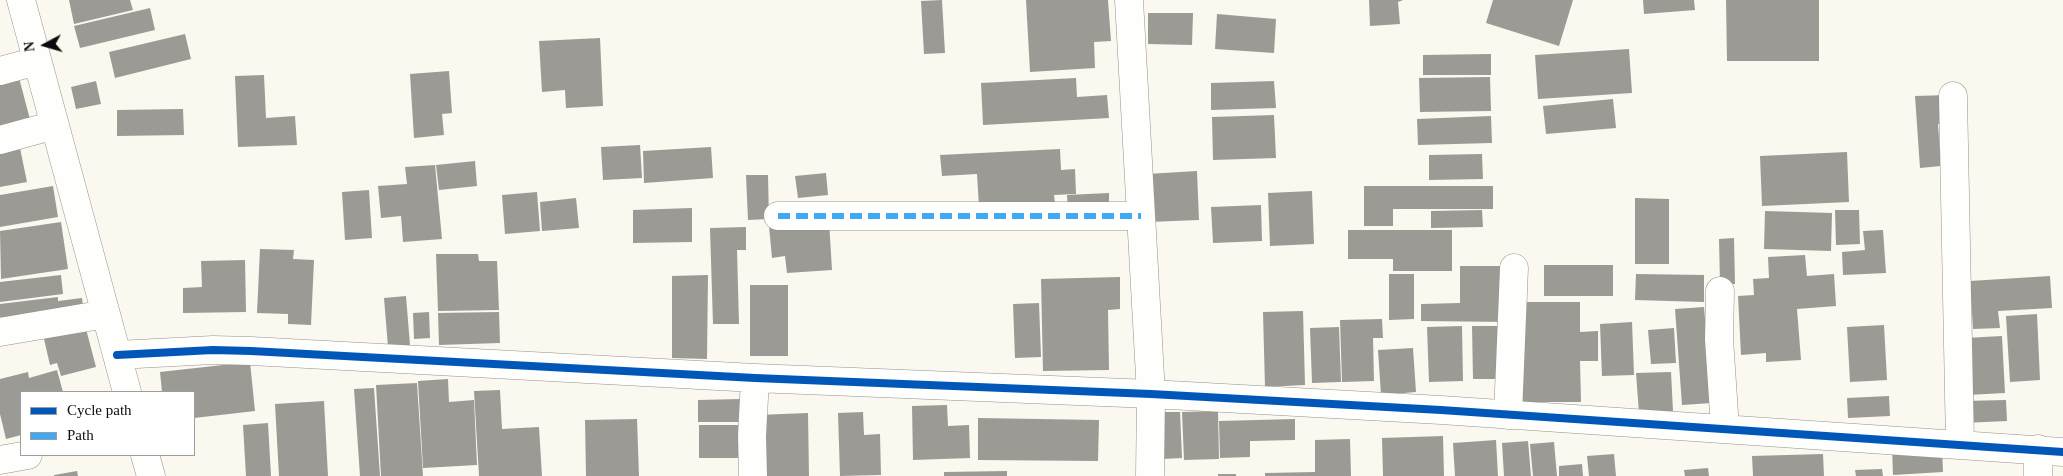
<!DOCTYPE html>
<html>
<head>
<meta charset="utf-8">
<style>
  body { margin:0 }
  #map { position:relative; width:2063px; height:476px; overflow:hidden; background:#faf8ef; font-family:"Times New Roman",serif }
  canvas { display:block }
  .legend { position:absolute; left:20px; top:391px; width:175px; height:65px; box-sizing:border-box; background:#fff; border:1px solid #9d9d9d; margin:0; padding:6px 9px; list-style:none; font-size:15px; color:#0b0b0b }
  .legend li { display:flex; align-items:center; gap:10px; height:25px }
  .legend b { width:25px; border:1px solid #9d9d9d }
  .north { position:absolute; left:20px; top:20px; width:50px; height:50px; -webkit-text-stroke:4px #fff; paint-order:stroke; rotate:264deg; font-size:14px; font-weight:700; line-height:20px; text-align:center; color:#0b0b0b }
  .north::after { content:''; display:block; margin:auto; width:18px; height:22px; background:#0b0b0b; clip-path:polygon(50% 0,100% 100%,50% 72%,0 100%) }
</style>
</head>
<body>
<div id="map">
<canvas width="2063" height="476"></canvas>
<ul class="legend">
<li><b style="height:6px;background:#0057b8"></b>Cycle path</li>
<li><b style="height:6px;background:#3fa9f5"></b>Path</li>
</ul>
<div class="north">N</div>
</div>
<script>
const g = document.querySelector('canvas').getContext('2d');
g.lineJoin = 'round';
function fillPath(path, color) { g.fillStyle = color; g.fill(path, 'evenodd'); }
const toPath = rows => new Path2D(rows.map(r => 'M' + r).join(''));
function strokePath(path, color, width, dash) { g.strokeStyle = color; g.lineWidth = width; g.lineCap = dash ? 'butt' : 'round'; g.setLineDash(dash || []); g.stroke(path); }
fillPath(toPath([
  [69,0,130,0,133,10,74,24],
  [942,0,945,53,924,54,921,1],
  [1026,0,1108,0,1111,41,1094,42,1095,68,1030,72],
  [1369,0,1403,0,1398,2,1400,24,1370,26],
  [1493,0,1573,0,1559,46,1486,23],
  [1643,0,1694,0,1695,10,1644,14],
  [1726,0,1819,0,1819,61,1727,61],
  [150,8,155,30,80,48,74,26],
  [1148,13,1193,13,1192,45,1148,44],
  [1217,14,1276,19,1274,53,1215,49],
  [185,34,191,59,115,78,109,52],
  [600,38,603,106,566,108,565,90,542,92,539,41],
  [1629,49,1632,93,1538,99,1535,55],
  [1491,54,1491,75,1423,75,1423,55],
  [449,71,452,113,442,114,444,135,414,138,410,74],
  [18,74,32,127,0,135,0,79],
  [264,75,266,118,295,116,297,145,238,147,235,76],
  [1490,77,1491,111,1420,112,1419,78],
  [1076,78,1077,97,1107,95,1109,118,983,125,981,83],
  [96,81,101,104,76,109,71,87],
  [1274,81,1276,108,1211,110,1211,83],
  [1948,95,1950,123,1938,124,1941,166,1920,168,1915,96],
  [1613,99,1616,128,1546,134,1543,106],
  [183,109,184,135,117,136,117,110],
  [1274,115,1276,158,1213,160,1212,117],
  [1491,116,1492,143,1418,145,1417,119],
  [640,145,642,178,603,180,601,147],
  [711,147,713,178,644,183,643,151],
  [20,148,27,182,0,187,0,151],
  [1060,149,1061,170,1075,169,1076,194,1054,195,1055,203,979,207,977,174,942,176,940,155],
  [1847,152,1849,202,1762,206,1760,156],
  [1482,154,1483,179,1429,180,1429,155],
  [475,161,477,186,439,190,436,165],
  [435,165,442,239,403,242,401,216,381,218,378,186,407,184,405,167],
  [1197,171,1199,220,1149,222,1147,174],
  [826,173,828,195,798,198,795,176],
  [746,175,768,175,769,219,748,220],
  [53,186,58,217,0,227,0,195],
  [1364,186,1493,186,1493,209,1393,209,1393,226,1364,226],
  [369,190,372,238,345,240,342,192],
  [1312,191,1314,244,1270,246,1268,193],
  [537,192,540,231,505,234,502,195],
  [1109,193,1109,210,1068,212,1067,195],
  [576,198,579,228,542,231,540,202],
  [1635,198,1669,199,1669,264,1635,264],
  [1261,205,1262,241,1213,243,1211,207],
  [692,208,692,242,633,243,633,210],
  [1482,210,1483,227,1431,228,1431,211],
  [1835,210,1859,210,1860,244,1836,245],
  [1765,211,1832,213,1831,251,1764,249],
  [829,221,832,270,787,273,785,256,772,258,769,226],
  [61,222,68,269,1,279,0,231],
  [746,227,746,250,737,250,739,324,713,324,710,228],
  [1348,230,1452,230,1452,271,1393,271,1393,259,1348,259],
  [1883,230,1886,273,1843,275,1842,252,1865,250,1863,231],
  [1734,238,1735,284,1720,284,1719,239],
  [260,249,294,250,293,259,314,260,311,325,288,324,288,314,257,313],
  [436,254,478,254,479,261,497,261,499,310,438,311],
  [1805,255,1807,276,1834,274,1836,306,1797,309,1801,360,1766,362,1766,353,1741,355,1738,296,1754,295,1753,279,1769,278,1768,257],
  [245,260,246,312,183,313,183,288,202,287,201,261],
  [1544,265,1613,265,1613,296,1544,296],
  [1460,266,1509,266,1509,322,1421,321,1421,304,1460,303],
  [1389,274,1414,274,1414,319,1389,320],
  [1636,274,1704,275,1704,302,1635,300],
  [61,275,63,294,0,302,0,282],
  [708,275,707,359,672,358,672,276],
  [2050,276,2052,308,1998,311,2000,328,1973,329,1970,281],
  [1120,277,1120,309,1108,310,1109,370,1043,371,1041,279],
  [750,285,788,285,788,356,750,356],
  [406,296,410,345,388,347,384,298],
  [58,297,58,301,82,298,84,314,0,325,0,304],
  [1517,302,1580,302,1580,332,1598,331,1598,361,1580,361,1581,402,1518,402],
  [1039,303,1041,357,1015,358,1013,304],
  [1704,307,1712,403,1682,405,1675,309],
  [1303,311,1305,385,1265,387,1263,312],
  [429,312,430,338,414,339,413,313],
  [499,312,500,343,439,345,438,313],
  [2037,314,2040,380,2010,382,2006,316],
  [1382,319,1383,338,1373,338,1374,381,1342,382,1340,320],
  [1632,322,1634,375,1602,376,1600,324],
  [1884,325,1887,380,1850,382,1847,327],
  [1462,326,1463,381,1429,382,1427,327],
  [1472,326,1505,326,1506,379,1473,379],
  [1339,327,1341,382,1312,383,1310,328],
  [1674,328,1676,363,1651,364,1648,330],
  [86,329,96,367,61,376,57,363,50,365,44,339],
  [2002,336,2005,393,1967,395,1965,338],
  [1413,348,1416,392,1381,395,1378,350],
  [250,362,255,411,194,418,194,392,162,392,160,372],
  [57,370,63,392,21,392,21,435,6,439,0,414,0,379,28,372,29,378],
  [1671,372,1673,411,1639,413,1636,373],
  [448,379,449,402,474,400,477,465,423,468,418,381],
  [417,383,423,476,381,476,376,385],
  [374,388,380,476,360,476,354,389],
  [500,390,502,429,539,427,542,476,479,476,474,391],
  [1889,396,1890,416,1848,418,1847,398],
  [741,399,741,422,698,422,698,400],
  [2006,400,2007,421,1963,423,1963,401],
  [324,401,328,476,279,476,275,404],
  [947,405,948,426,969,425,970,458,913,460,912,406],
  [1218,411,1219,459,1184,460,1182,412],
  [863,412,864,435,880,434,881,475,840,476,838,413],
  [1161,412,1180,412,1182,458,1163,459],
  [808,413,809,476,760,476,758,415],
  [978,418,1099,420,1098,461,978,460],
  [637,419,639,476,586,476,585,420],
  [1295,419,1295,440,1250,441,1250,457,1220,458,1219,421],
  [268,423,271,476,246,476,243,425],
  [699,425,741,425,741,458,699,458],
  [1443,436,1444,476,1383,476,1382,438],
  [1350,439,1351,476,1265,476,1265,473,1315,472,1315,440],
  [1496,440,1498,476,1455,476,1453,443],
  [1528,441,1531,476,1504,476,1502,443],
  [1554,442,1557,476,1533,476,1530,444],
  [1942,446,1943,472,1893,475,1892,448],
  [1614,454,1616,476,1589,476,1587,456],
  [1823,454,1824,476,1753,476,1752,456],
  [1582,464,1583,476,1559,476,1559,466],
  [1708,468,1709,476,1685,476,1684,470],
  [1882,469,1883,476,1856,476,1855,470],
  [77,471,78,476,54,476,54,475],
  [1007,471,1007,476,944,476,944,472],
  [1218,474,1236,474,1236,476,1218,476]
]), '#9c9a95');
const minor = toPath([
  [21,0,127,392],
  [1129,0,1151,394,1150,476],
  [0,71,37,61],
  [1953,96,1960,444],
  [0,140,55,125],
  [778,216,1141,216],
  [1720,291,1719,339,1725,428],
  [0,332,106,314],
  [117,355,213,350,251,351,755,378,1151,394,1441,410,2063,452],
  [1508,415,1514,268],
  [2038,449,2038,476],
  [145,455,151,476],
  [0,460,28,455],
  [753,476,752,436,755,378]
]);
strokePath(minor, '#93928e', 29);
strokePath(minor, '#fefefd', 28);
strokePath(toPath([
  [778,216,1141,216]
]), '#3fa9f5', 6, [12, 6]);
strokePath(toPath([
  [117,355,213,350,251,351,755,378,1151,394,1441,410,2063,452]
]), '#0057b8', 8);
</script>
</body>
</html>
